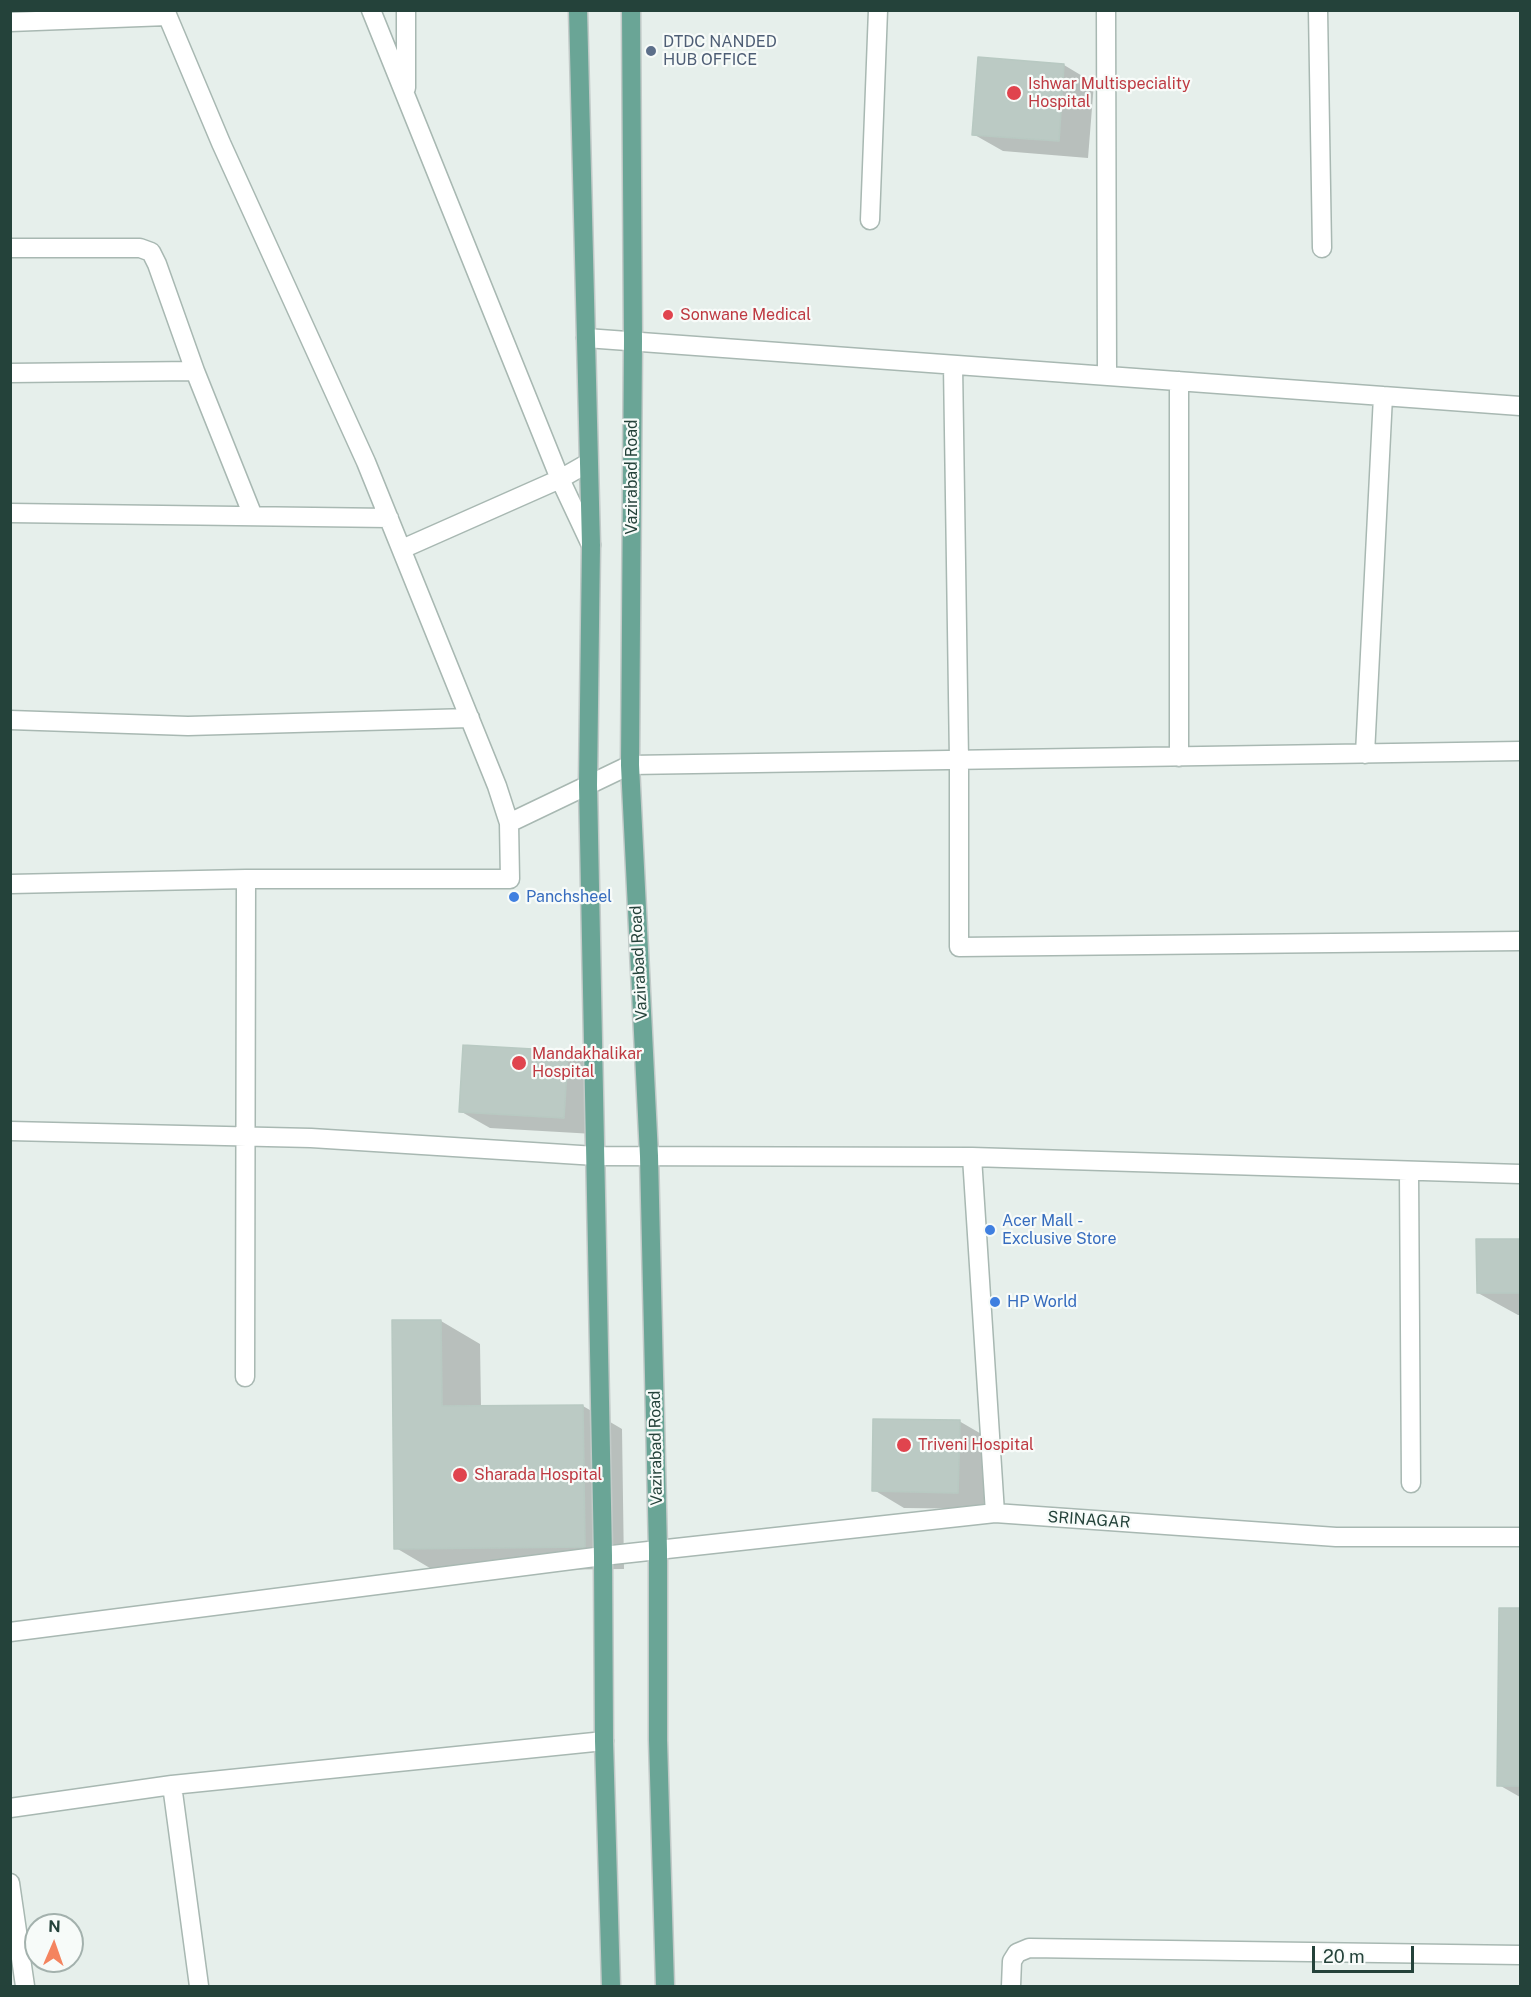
<!DOCTYPE html>
<html>
<head>
<meta charset="utf-8">
<style>
  body { margin:0 }
  #map { position:relative; width:1531px; height:1997px; overflow:hidden; background:#e6efeb; font-family:"Public Sans",sans-serif }
  canvas { display:block }
  .frame { position:absolute; inset:0; border:12px solid #24423a; pointer-events:none }
  .north { position:absolute; left:24px; top:1913px; width:60px; height:60px; box-sizing:border-box; background:#f7fbf9; border:2px solid #a3b1ad; border-radius:50%; rotate:2deg; font-size:16px; font-weight:700; line-height:24px; text-align:center; color:#24423a }
  .north::after { content:''; display:block; margin:auto; width:21px; height:27px; background:#f4845f; clip-path:polygon(50% 0,100% 100%,50% 72%,0 100%) }
  .scale { position:absolute; left:1312px; top:1946px; width:102px; height:27px; box-sizing:border-box; border:3px solid #24423a; border-top:0; padding-left:8px; font-size:18px; line-height:21px; white-space:nowrap; color:#24423a; -webkit-text-stroke:4px #f7fbf9; paint-order:stroke }
</style>
</head>
<body>
<div id="map">
<canvas width="1531" height="1997"></canvas>
<div class="frame"></div>
<div class="north">N</div>
<div class="scale">20 m</div>
</div>
<script>
const g = document.querySelector('canvas').getContext('2d');
g.lineJoin = 'round';
function fillPath(path, color) { g.fillStyle = color; g.fill(path, 'evenodd'); }
const toPath = rows => new Path2D(rows.map(r => 'M' + r).join(''));
function strokePath(path, color, width, dash) { g.strokeStyle = color; g.lineWidth = width; g.lineCap = dash ? 'butt' : 'round'; g.setLineDash(dash || []); g.stroke(path); }
function write(font, color, halo, rows, align = 'center') {
  g.font = font + ' "Public Sans",sans-serif'; g.lineWidth = 4.5; g.setLineDash([]); g.textBaseline = 'middle'; g.strokeStyle = halo; g.fillStyle = color; for (const [text, x, y, turn = 0] of rows) {
    g.save(); g.translate(x, y); g.rotate((+turn || 0) * Math.PI / 180); g.textAlign = isNaN(turn) ? turn : align; if (halo) g.strokeText(text, 0, 0); g.fillText(text, 0, 0); g.restore();
  }
}
fillPath(toPath([
  [979,58,1064,65,1094,83,1088,158,1003,151,973,134],
  [464,1046,568,1052,598,1070,594,1134,490,1128,460,1111],
  [1520,1240,1520,1315,1518,1315,1478,1293,1477,1241],
  [441,1321,480,1344,481,1407,583,1406,622,1429,624,1569,435,1571,396,1548],
  [959,1421,990,1439,988,1509,904,1508,874,1490],
  [1500,1610,1520,1610,1520,1797,1499,1785]
]), '#0003');
const building = toPath([
  [978,57,1064,64,1059,141,972,135,978,57],
  [463,1045,568,1051,564,1118,459,1112,463,1045],
  [1476,1239,1520,1239,1520,1293,1477,1293,1476,1239],
  [392,1320,441,1320,442,1406,583,1405,585,1547,394,1549,392,1320],
  [873,1419,960,1420,958,1493,872,1491,873,1419],
  [1499,1608,1520,1608,1520,1786,1497,1786,1499,1608]
]);
fillPath(building, '#bbcac4');
strokePath(building, '#b8c9c2', 1.5);
const minor = toPath([
  [165,10,221,143,366,462,497,786,509,823,510,879,246,879,245,1377],
  [371,10,560,479,591,545],
  [1106,10,1107,376],
  [1318,10,1322,248],
  [10,22,167,16],
  [406,88,406,10],
  [870,220,878,10],
  [10,248,140,248,151,252,157,264,195,371],
  [586,338,1520,406],
  [953,365,959,760,959,947,1520,941],
  [10,373,195,371,253,516],
  [1179,381,1179,757],
  [10,513,389,518],
  [402,549,560,479,588,463],
  [10,720,188,726,470,718],
  [1365,754,1383,396],
  [509,823,630,765,1520,751],
  [10,884,246,879],
  [10,1131,311,1138,596,1156,972,1157,1520,1174],
  [972,1157,995,1513],
  [1409,1172,1411,1483],
  [10,1632,603,1556,995,1513,1336,1537,1520,1537],
  [172,1785,199,1986],
  [10,1808,172,1785,604,1741],
  [10,1883,25,1986],
  [1011,1986,1012,1961,1017,1953,1029,1948,1520,1955]
]);
const primary = toPath([
  [578,10,591,545,588,785,603,1556,604,1741,611,1986],
  [631,10,633,341,630,765,649,1156,658,1551,658,1740,665,1986]
]);
strokePath(minor, '#a8b8b2', 21);
strokePath(primary, '#c2cac8', 21);
strokePath(minor, '#fff', 18);
strokePath(primary, '#6aa596', 18);
for (const [x, y, r, color] of [
  [651,51,6,"#5c6f8a"],
  [1014,93,8,"#e0444e"],
  [668,315,6,"#e0444e"],
  [514,897,6,"#3f7fe0"],
  [519,1063,8,"#e0444e"],
  [990,1230,6,"#3f7fe0"],
  [995,1302,6,"#3f7fe0"],
  [904,1445,8,"#e0444e"],
  [460,1475,8,"#e0444e"]
]) { const dot = new Path2D(); dot.arc(x, y, r, 0, 2 * Math.PI); g.fillStyle = color; g.fill(dot); strokePath(dot, '#f7fbf9', 2); }
write('16px', '#4e5e75', '#f7fbf9', [
  ["DTDC NANDED",663,42],
  ["HUB OFFICE",663,60]
], 'left');
write('16px', '#be3a42', '#f7fbf9', [
  ["Ishwar Multispeciality",1028,84],
  ["Hospital",1028,102],
  ["Sonwane Medical",680,315],
  ["Mandakhalikar",532,1054],
  ["Hospital",532,1072],
  ["Triveni Hospital",918,1445],
  ["Sharada Hospital",474,1475]
], 'left');
write('16px', '#24423a', '#f7fbf9', [
  ["Vazirabad Road",632,477,-90],
  ["Vazirabad Road",639,963,-93],
  ["Vazirabad Road",656,1448,-91],
  ["SRINAGAR",1089,1520,4]
]);
write('16px', '#366cbe', '#f7fbf9', [
  ["Panchsheel",526,897],
  ["Acer Mall -",1002,1221],
  ["Exclusive Store",1002,1239],
  ["HP World",1007,1302]
], 'left');
</script>
</body>
</html>
